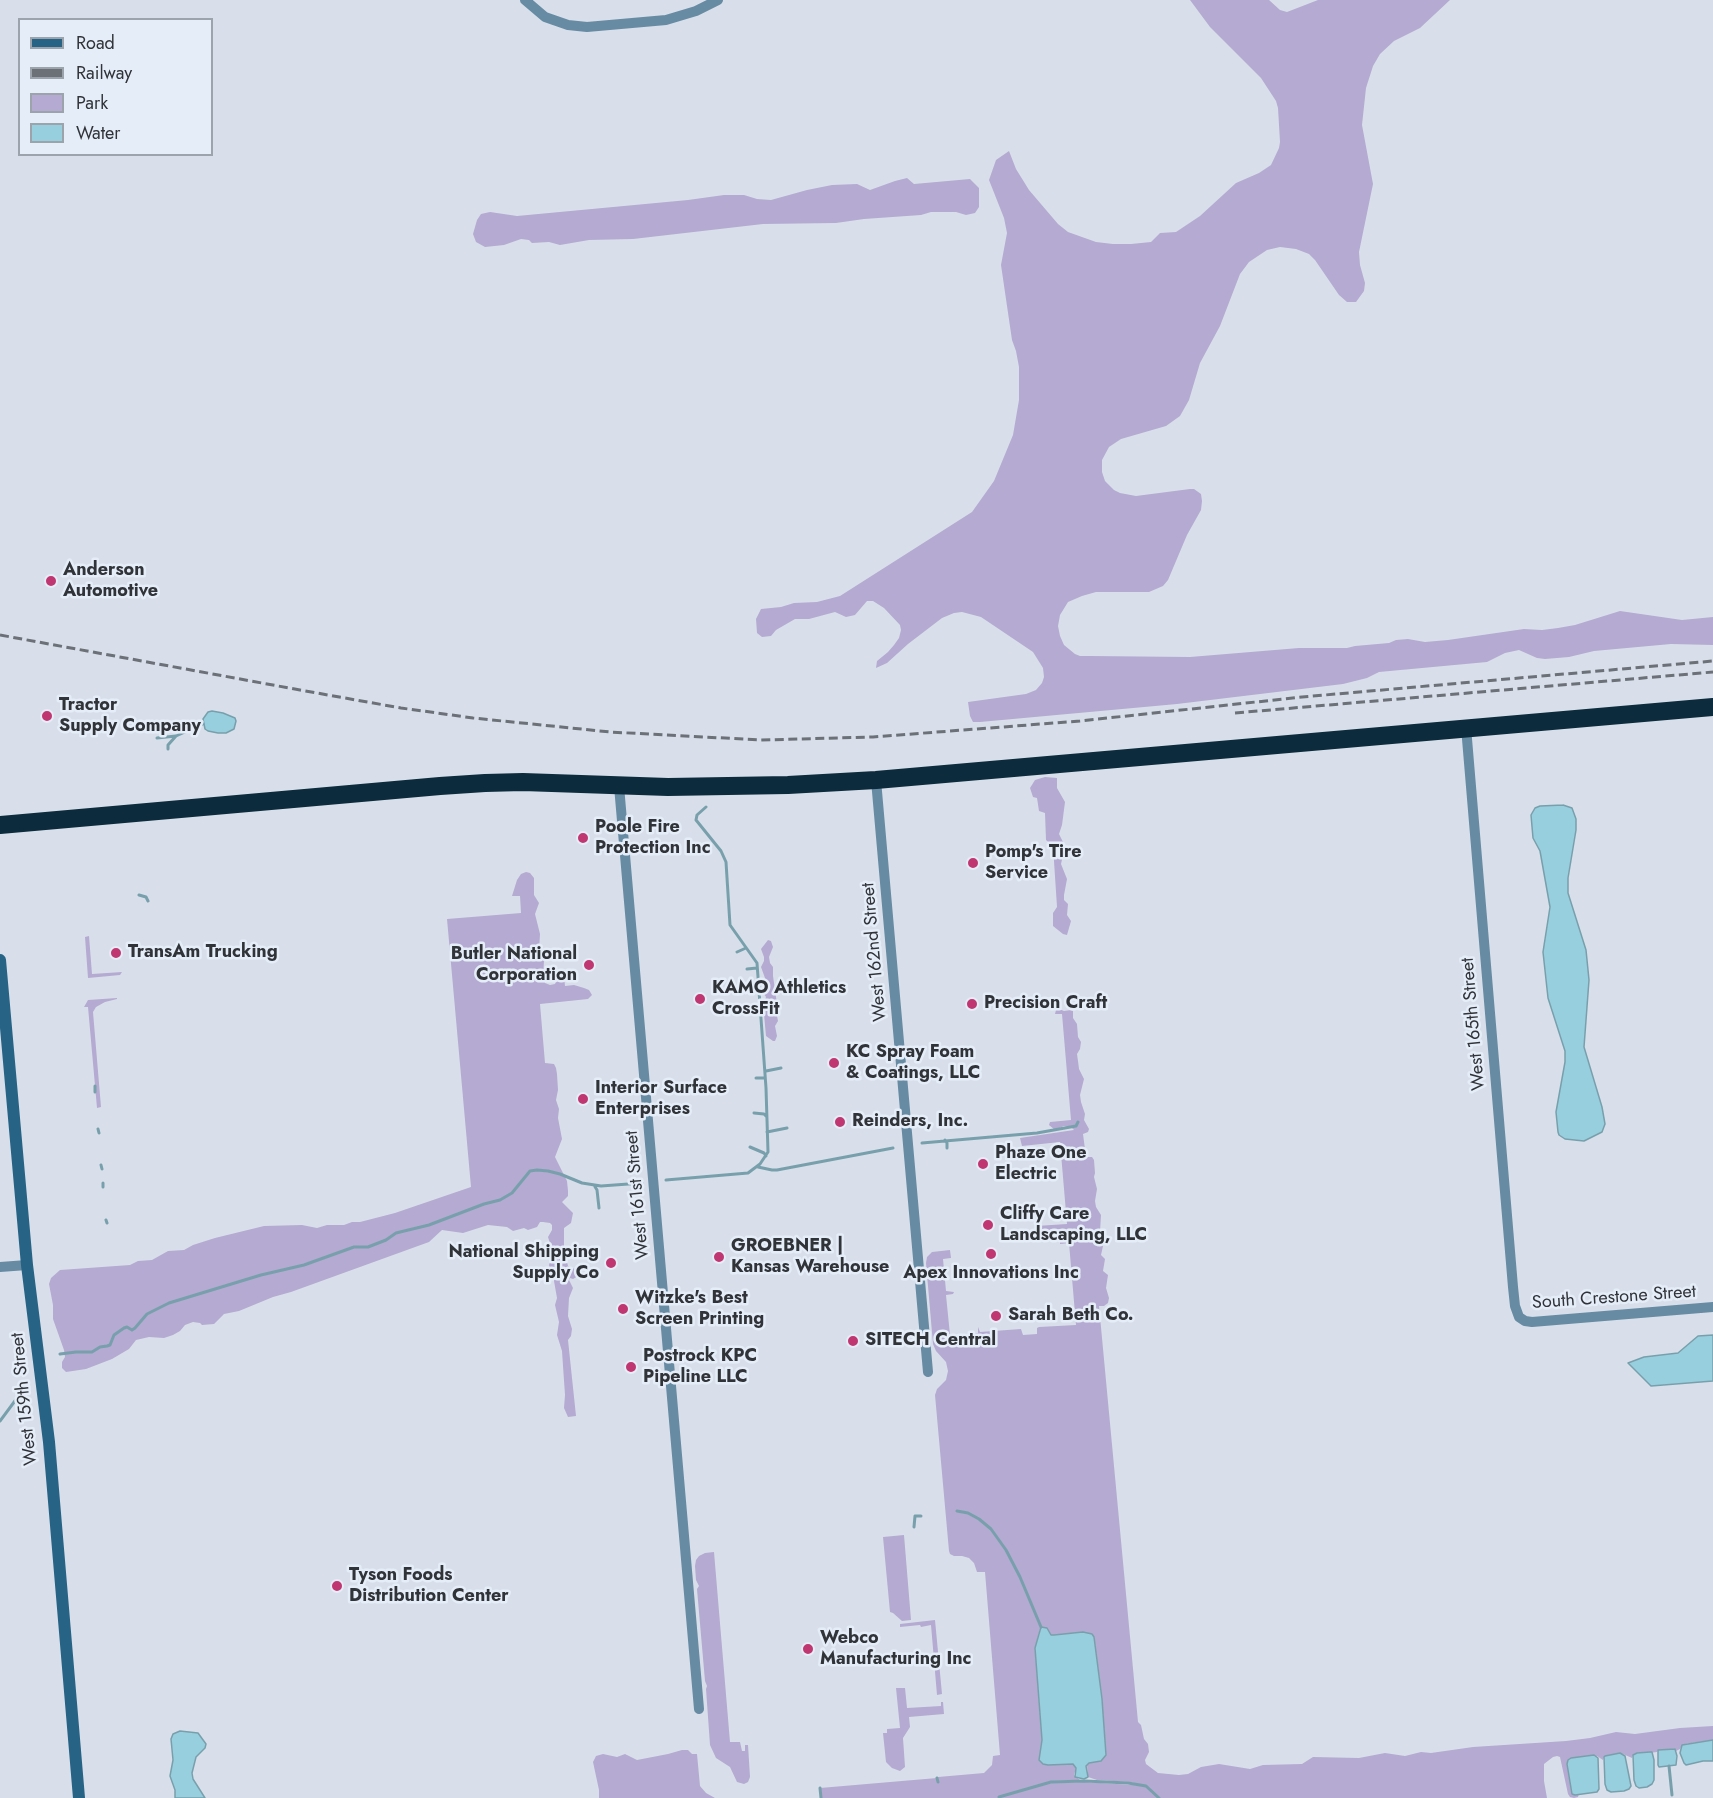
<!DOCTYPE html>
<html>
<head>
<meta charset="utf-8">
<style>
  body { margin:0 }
  #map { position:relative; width:1713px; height:1798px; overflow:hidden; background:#d8dfea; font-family:Jost,sans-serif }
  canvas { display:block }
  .legend { position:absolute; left:18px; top:18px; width:195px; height:138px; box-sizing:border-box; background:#e5edf8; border:2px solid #9da3ab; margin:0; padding:8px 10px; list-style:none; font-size:18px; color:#303337 }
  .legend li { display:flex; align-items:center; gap:12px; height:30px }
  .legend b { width:30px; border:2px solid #9da3ab }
</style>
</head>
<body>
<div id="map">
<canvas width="1713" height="1798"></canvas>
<ul class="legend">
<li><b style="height:8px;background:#276385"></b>Road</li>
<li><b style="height:8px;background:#6c7077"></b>Railway</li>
<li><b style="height:16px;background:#b5aad1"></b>Park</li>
<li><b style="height:16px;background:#97cfde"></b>Water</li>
</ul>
</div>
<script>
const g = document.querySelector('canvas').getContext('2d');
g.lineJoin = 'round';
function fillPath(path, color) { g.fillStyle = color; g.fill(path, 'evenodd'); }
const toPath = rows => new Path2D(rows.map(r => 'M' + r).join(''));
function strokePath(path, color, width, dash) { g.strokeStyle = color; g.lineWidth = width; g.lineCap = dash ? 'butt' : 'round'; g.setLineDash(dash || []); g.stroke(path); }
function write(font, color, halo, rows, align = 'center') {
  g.font = font + ' Jost,sans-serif'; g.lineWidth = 5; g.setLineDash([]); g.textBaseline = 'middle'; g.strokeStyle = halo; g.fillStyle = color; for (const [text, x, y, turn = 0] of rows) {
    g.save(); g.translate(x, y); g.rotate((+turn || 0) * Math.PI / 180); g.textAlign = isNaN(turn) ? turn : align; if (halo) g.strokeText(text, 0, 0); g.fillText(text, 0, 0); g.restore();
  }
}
fillPath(toPath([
  [1190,0,1269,0,1280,10,1287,12,1318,0,1450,0,1420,28,1394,41,1380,54,1373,66,1366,88,1362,125,1373,184,1359,252,1360,265,1365,283,1364,291,1356,302,1347,302,1339,295,1315,260,1309,254,1296,249,1280,247,1267,250,1249,262,1240,274,1220,326,1200,363,1189,400,1180,416,1166,426,1121,439,1109,447,1102,460,1102,472,1105,481,1114,490,1120,493,1136,496,1190,489,1194,489,1201,494,1202,501,1201,510,1187,535,1168,580,1163,586,1149,592,1096,592,1082,596,1068,602,1060,615,1058,626,1060,636,1064,645,1075,654,1080,656,1090,656,1190,657,1299,648,1347,648,1355,646,1389,643,1396,640,1408,639,1425,642,1448,640,1524,629,1542,630,1558,628,1575,625,1620,611,1682,620,1713,617,1713,645,1671,644,1594,651,1569,657,1545,659,1537,658,1519,650,1505,653,1487,662,1379,672,1367,678,1343,684,1177,704,980,722,973,722,970,716,968,702,1026,694,1036,690,1042,683,1044,677,1043,668,1033,652,981,617,962,612,954,613,942,618,908,644,887,663,876,668,877,661,888,652,894,645,899,638,901,630,900,625,884,608,873,601,867,601,855,615,846,617,835,612,809,619,795,619,776,630,771,636,762,637,757,633,756,619,761,609,781,607,794,603,817,602,840,596,972,512,994,481,1013,435,1019,400,1019,367,1016,351,1012,340,1001,265,1007,233,1004,218,989,180,996,160,1009,151,1016,169,1029,190,1058,224,1068,232,1096,242,1113,244,1131,244,1151,242,1160,233,1176,232,1200,216,1236,183,1259,173,1271,165,1279,148,1280,142,1278,108,1276,101,1261,78,1210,27],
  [907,178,914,184,970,179,979,188,979,207,975,213,966,215,956,212,931,212,921,215,864,219,836,223,763,224,633,239,589,240,560,245,549,242,532,243,529,240,521,239,504,245,485,247,476,242,473,234,477,220,481,214,490,212,517,216,688,200,724,195,744,195,757,199,771,200,807,190,832,185,857,184,870,190,895,181],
  [1045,777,1057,778,1057,788,1065,802,1062,825,1059,834,1065,846,1061,864,1067,879,1064,895,1064,900,1068,904,1067,915,1071,921,1067,935,1063,934,1053,926,1053,913,1057,907,1053,846,1046,840,1045,813,1039,811,1037,798,1033,797,1030,788,1035,780],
  [526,872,530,873,534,878,534,895,539,903,535,914,540,934,539,951,544,960,543,979,545,983,550,985,555,984,558,977,564,977,565,986,574,985,584,988,589,990,592,995,588,999,540,1004,545,1063,554,1064,556,1068,557,1074,558,1090,556,1100,559,1109,558,1118,562,1139,555,1157,567,1181,568,1191,568,1196,562,1202,573,1213,571,1223,564,1228,564,1251,568,1266,571,1268,576,1269,579,1273,578,1276,573,1279,570,1278,569,1280,573,1288,569,1298,568,1316,572,1329,571,1336,568,1340,576,1416,568,1417,564,1408,565,1395,563,1366,562,1351,557,1335,559,1322,555,1305,557,1298,554,1281,555,1276,551,1273,549,1265,553,1253,548,1237,552,1230,552,1225,550,1223,543,1222,540,1222,537,1227,528,1230,524,1228,513,1231,507,1227,488,1225,463,1233,442,1230,429,1242,291,1292,273,1297,239,1311,224,1314,214,1324,202,1325,200,1323,193,1322,185,1325,180,1331,173,1335,164,1338,149,1337,136,1340,129,1349,112,1359,86,1369,66,1372,62,1368,62,1362,65,1357,64,1350,53,1319,53,1305,49,1284,51,1278,60,1270,130,1265,138,1261,152,1260,168,1251,184,1250,193,1245,215,1238,264,1226,302,1225,317,1228,327,1225,344,1225,352,1222,360,1222,395,1213,471,1187,447,919,521,913,520,896,512,896,517,880,521,874],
  [89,936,92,974,122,972,120,975,88,978,85,937],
  [768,940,771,941,773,947,769,957,770,963,773,967,773,976,777,1004,774,1012,777,1016,778,1021,775,1026,777,1036,775,1041,773,1041,766,1036,764,1014,765,1009,763,1005,766,997,763,992,765,978,761,967,764,961,764,957,761,949],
  [117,998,117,999,105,1002,96,1007,93,1012,101,1107,97,1108,88,1007,84,1007,88,1000],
  [1059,1009,1064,1011,1071,1010,1073,1011,1073,1018,1077,1024,1078,1037,1081,1042,1080,1049,1077,1054,1078,1061,1079,1069,1084,1079,1080,1095,1081,1102,1085,1114,1084,1120,1089,1129,1088,1132,1083,1134,1086,1157,1092,1157,1094,1160,1095,1173,1094,1177,1097,1189,1095,1201,1096,1207,1101,1215,1100,1232,1103,1246,1101,1255,1105,1259,1103,1271,1108,1275,1106,1288,1109,1298,1108,1303,1104,1306,1099,1306,1138,1722,1141,1725,1144,1739,1148,1744,1149,1752,1145,1760,1146,1764,1158,1773,1179,1775,1188,1774,1201,1767,1219,1764,1250,1769,1263,1765,1302,1764,1313,1757,1359,1758,1385,1753,1405,1756,1421,1752,1431,1753,1473,1747,1566,1741,1590,1738,1616,1732,1635,1734,1680,1728,1713,1726,1713,1740,1685,1744,1682,1746,1680,1749,1676,1751,1675,1749,1658,1750,1657,1752,1633,1755,1632,1758,1623,1754,1604,1757,1603,1760,1597,1756,1575,1795,1579,1794,1578,1797,1574,1798,1570,1797,1568,1794,1560,1757,1557,1756,1553,1757,1544,1764,1544,1781,1547,1798,821,1798,820,1788,937,1778,938,1782,938,1777,984,1773,992,1765,993,1756,1000,1755,985,1572,977,1572,974,1563,969,1558,962,1556,954,1556,950,1554,949,1551,935,1395,937,1389,946,1380,948,1371,946,1362,936,1351,933,1344,926,1263,927,1257,932,1252,950,1250,951,1258,943,1259,946,1291,954,1292,953,1294,946,1295,950,1335,958,1335,961,1342,967,1341,968,1334,978,1333,978,1327,980,1332,1021,1329,1023,1335,1037,1334,1037,1328,1039,1327,1076,1325,1069,1243,1060,1244,1060,1229,1040,1231,1040,1228,1036,1228,1036,1226,1067,1224,1060,1142,1022,1146,1020,1138,1074,1130,1072,1128,1064,1126,1055,1130,1049,1125,1050,1122,1071,1120,1062,1014,1055,1014,1056,1010],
  [1047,1628,1051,1635,1054,1636,1089,1633,1094,1637,1102,1699,1101,1761,1089,1763,1087,1765,1088,1777,1097,1780,1130,1782,1134,1783,1133,1785,1085,1782,1052,1783,1039,1785,1052,1781,1080,1780,1074,1775,1076,1768,1073,1764,1048,1765,1040,1754,1042,1740,1035,1648,1040,1629],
  [904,1535,911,1620,902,1621,893,1613,890,1612,883,1537],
  [714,1552,730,1742,740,1742,742,1751,745,1751,745,1745,748,1745,750,1777,748,1782,744,1784,737,1782,730,1767,716,1758,710,1745,706,1689,707,1686,705,1681,697,1589,699,1586,696,1580,695,1566,696,1560,699,1556,705,1553],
  [935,1620,942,1694,937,1695,931,1625,921,1627,920,1625,900,1627,900,1624],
  [896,1688,905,1688,907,1708,941,1706,941,1702,943,1702,944,1714,909,1717,910,1727,903,1738,905,1767,900,1771,892,1768,886,1762,883,1733,887,1733,887,1729,900,1728],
  [682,1750,688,1750,692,1754,697,1754,700,1786,706,1793,715,1798,599,1798,599,1790,593,1762,596,1756,603,1754,617,1757,625,1754,637,1760,668,1754]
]), '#b5aad1');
const water = toPath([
  [212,711,223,713,235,718,236,721,234,729,226,733,218,733,208,731,205,729,203,719,208,712,212,711],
  [1563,805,1572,808,1576,819,1576,830,1568,878,1568,893,1586,950,1589,980,1584,1047,1602,1107,1605,1124,1602,1132,1584,1141,1565,1139,1559,1135,1558,1132,1556,1112,1565,1062,1565,1051,1548,998,1543,952,1550,907,1540,851,1533,838,1531,815,1535,808,1540,806,1563,805],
  [1713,1335,1713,1381,1651,1386,1628,1363,1644,1357,1678,1353,1698,1336,1713,1335],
  [1041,1627,1047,1628,1051,1635,1054,1635,1083,1632,1092,1634,1094,1637,1102,1699,1106,1755,1101,1761,1089,1763,1086,1766,1088,1777,1084,1779,1075,1777,1076,1768,1073,1764,1048,1765,1043,1764,1039,1760,1042,1740,1035,1648,1041,1627],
  [180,1731,198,1733,206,1744,205,1748,196,1757,192,1773,193,1779,205,1798,175,1798,175,1790,170,1776,173,1760,171,1739,173,1734,180,1731],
  [1713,1740,1713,1761,1703,1761,1686,1765,1684,1763,1680,1753,1682,1745,1713,1740],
  [1675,1749,1677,1756,1676,1765,1659,1767,1658,1765,1658,1750,1675,1749],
  [1650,1752,1652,1752,1654,1760,1654,1780,1652,1784,1647,1787,1639,1788,1636,1786,1634,1780,1633,1755,1637,1753,1650,1752],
  [1620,1753,1625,1756,1631,1786,1629,1789,1624,1791,1611,1792,1607,1790,1605,1784,1604,1757,1605,1756,1620,1753],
  [1594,1755,1598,1758,1599,1789,1597,1792,1575,1795,1572,1794,1567,1764,1568,1760,1571,1758,1594,1755]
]);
fillPath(water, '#97cfde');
strokePath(water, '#78a0ac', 1.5);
strokePath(toPath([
  [157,738,176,736,203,724],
  [168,749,168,745,176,736],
  [139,895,146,897,148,901],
  [737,952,746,948],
  [747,969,757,968],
  [750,1009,760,1008],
  [766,1071,781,1068],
  [756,1078,765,1078],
  [95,1086,95,1092],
  [754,1113,764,1114,766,1116],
  [98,1129,99,1133],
  [767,1132,787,1128],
  [945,1140,947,1143,947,1148],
  [922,1143,1037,1133,1076,1126,1078,1122],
  [750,1147,764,1153,766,1156],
  [101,1165,102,1169],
  [758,1167,772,1170,777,1170,893,1148],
  [666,1180,748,1173,760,1164,768,1152,766,1088,757,963,730,925,726,862,721,851,696,820,697,815,706,807],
  [103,1183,103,1187],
  [594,1185,597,1190,599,1208],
  [106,1220,107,1223],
  [60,1354,76,1352,92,1352,100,1347,107,1346,110,1345,114,1335,124,1328,127,1327,132,1330,135,1328,147,1314,169,1303,261,1275,304,1265,354,1247,368,1247,386,1240,396,1233,429,1225,484,1204,500,1200,512,1193,530,1171,537,1170,548,1171,560,1174,582,1183,601,1186,642,1183],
  [0,1421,23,1390],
  [957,1511,968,1513,979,1519,991,1529,1006,1550,1020,1577,1041,1627],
  [914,1527,915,1516,921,1516],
  [1669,1766,1672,1795],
  [937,1778,938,1782],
  [820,1788,821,1798],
  [999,1797,1051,1782,1085,1781,1128,1783,1146,1786,1159,1798]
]), '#78a0ac', 3);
strokePath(toPath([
  [525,0,545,17,568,25,587,27,666,20,696,11,718,0],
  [1466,727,1513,1287,1515,1306,1519,1317,1525,1321,1532,1322,1713,1307],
  [876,780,928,1372],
  [619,786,699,1709],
  [0,1267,27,1265]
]), '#678ba3', 10);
strokePath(toPath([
  [0,960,27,1265,49,1442,79,1798]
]), '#276385', 12);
strokePath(toPath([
  [0,825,440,786,485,783,523,782,668,787,788,785,876,780,1713,707]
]), '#0c2b3c', 18);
strokePath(toPath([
  [0,635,300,690,401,708,473,718,610,732,761,740,873,737,1080,721,1302,697,1713,661],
  [1235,713,1713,672]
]), '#6c7077', 3, [9, 4.5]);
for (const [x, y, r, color] of [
  [51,581,6,"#c03670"],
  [47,716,6,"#c03670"],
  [583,838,6,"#c03670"],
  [973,863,6,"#c03670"],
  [116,953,6,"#c03670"],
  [589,965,6,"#c03670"],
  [700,999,6,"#c03670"],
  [972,1004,6,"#c03670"],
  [834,1063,6,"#c03670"],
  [583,1099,6,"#c03670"],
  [840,1122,6,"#c03670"],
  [983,1164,6,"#c03670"],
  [988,1225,6,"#c03670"],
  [991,1254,6,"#c03670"],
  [719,1257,6,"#c03670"],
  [611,1263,6,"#c03670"],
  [623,1309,6,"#c03670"],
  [996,1316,6,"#c03670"],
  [853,1341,6,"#c03670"],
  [631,1367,6,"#c03670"],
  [337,1586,6,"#c03670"],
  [808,1649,6,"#c03670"]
]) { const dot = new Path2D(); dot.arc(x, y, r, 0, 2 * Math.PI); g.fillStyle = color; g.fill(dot); strokePath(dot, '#e5edf8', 2); }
write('bold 18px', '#303337', '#e5edf8', [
  ["Anderson",63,571],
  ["Automotive",63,592],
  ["Tractor",59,706],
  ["Supply Company",59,727],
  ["Poole Fire",595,828],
  ["Protection Inc",595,849],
  ["Pomp's Tire",985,853],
  ["Service",985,874],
  ["TransAm Trucking",128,953],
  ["Butler National",577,955,"right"],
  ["Corporation",577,976,"right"],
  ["KAMO Athletics",712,989],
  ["CrossFit",712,1010],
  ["Precision Craft",984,1004],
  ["KC Spray Foam",846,1053],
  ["& Coatings, LLC",846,1074],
  ["Interior Surface",595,1089],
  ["Enterprises",595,1110],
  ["Reinders, Inc.",852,1122],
  ["Phaze One",995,1154],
  ["Electric",995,1175],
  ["Cliffy Care",1000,1215],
  ["Landscaping, LLC",1000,1236],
  ["GROEBNER |",731,1247],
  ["Kansas Warehouse",731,1268],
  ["National Shipping",599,1253,"right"],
  ["Supply Co",599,1274,"right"],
  ["Apex Innovations Inc",991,1274,"center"],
  ["Witzke's Best",635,1299],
  ["Screen Printing",635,1320],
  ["Sarah Beth Co.",1008,1316],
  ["SITECH Central",865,1341],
  ["Postrock KPC",643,1357],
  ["Pipeline LLC",643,1378],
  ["Tyson Foods",349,1576],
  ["Distribution Center",349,1597],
  ["Webco",820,1639],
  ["Manufacturing Inc",820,1660]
], 'left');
write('18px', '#303337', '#e5edf8', [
  ["West 162nd Street",875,952,-95],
  ["West 165th Street",1474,1024,-95],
  ["West 161st Street",638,1195,-95],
  ["South Crestone Street",1614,1298,-4],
  ["West 159th Street",25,1399,-96]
]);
</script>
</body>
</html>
